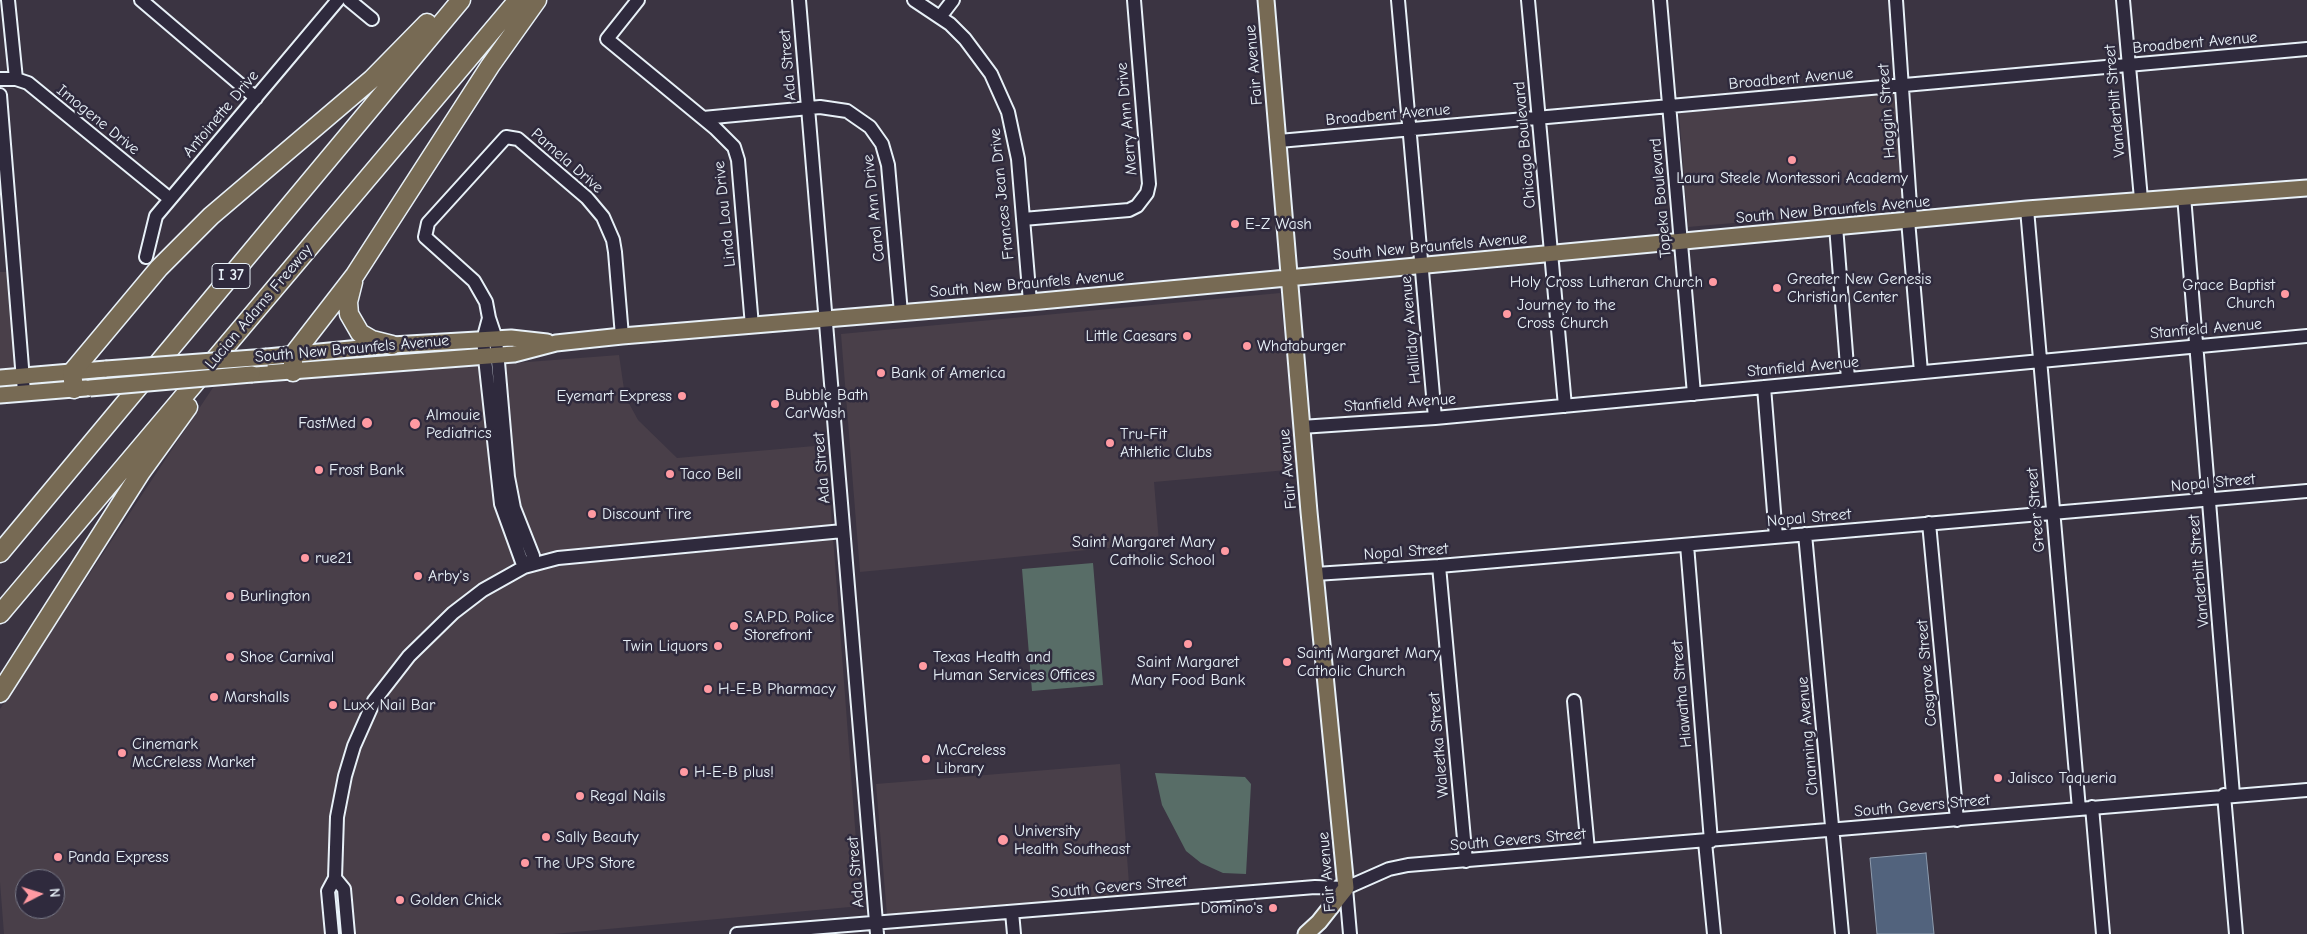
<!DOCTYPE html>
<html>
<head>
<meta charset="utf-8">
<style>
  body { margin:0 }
  #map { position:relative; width:2307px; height:934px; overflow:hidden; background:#3b3442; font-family:"Comic Neue",sans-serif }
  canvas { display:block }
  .north { position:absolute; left:15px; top:869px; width:50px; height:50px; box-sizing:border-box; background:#2f2a3d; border:1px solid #797a88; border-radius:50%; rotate:85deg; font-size:14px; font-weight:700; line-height:20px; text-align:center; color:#e8f1f8 }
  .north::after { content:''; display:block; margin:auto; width:18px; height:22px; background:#ff9aa2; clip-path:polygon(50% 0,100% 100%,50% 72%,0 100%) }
</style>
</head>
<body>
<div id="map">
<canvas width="2307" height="934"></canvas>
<div class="north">N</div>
</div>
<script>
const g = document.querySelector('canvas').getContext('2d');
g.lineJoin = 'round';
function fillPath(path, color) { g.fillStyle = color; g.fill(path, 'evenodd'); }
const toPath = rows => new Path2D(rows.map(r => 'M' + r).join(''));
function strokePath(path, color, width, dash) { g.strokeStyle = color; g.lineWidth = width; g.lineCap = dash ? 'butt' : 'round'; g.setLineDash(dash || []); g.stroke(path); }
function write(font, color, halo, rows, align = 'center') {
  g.font = font + ' "Comic Neue",sans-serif'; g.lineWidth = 5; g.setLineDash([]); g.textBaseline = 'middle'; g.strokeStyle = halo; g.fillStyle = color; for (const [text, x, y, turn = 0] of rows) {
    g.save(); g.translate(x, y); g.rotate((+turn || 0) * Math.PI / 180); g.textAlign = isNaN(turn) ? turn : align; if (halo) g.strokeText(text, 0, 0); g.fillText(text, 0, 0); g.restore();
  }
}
fillPath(toPath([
  [1896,93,1905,208,1688,227,1679,112],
  [0,272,9,272,16,364,12,369,0,370],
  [1280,293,1298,469,1154,482,1159,543,860,572,841,334],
  [619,355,625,396,638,420,677,458,826,445,861,906,553,934,4,934,0,882,0,709,214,386],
  [25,879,55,879,55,909,25,909],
  [1120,764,1130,897,887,915,876,784]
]), '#493f49');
fillPath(toPath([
  [1093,563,1103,685,1032,691,1022,569],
  [1155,773,1245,777,1251,784,1246,874,1223,873,1201,863,1186,851,1162,805]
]), '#586d67');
const water = toPath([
  [1926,853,1934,934,1877,934,1870,858,1926,853]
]);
fillPath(water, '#52637d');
strokePath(water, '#8e9cae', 1);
const minor = toPath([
  [8,0,16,79],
  [141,0,256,98],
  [349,0,372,19],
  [638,0,607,39,715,128,734,147,738,160,752,326],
  [799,0,877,934],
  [914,0,950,24,965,39,991,74,1008,112,1018,159,1030,302],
  [1398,0,1435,418],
  [1528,0,1565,406],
  [1660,0,1694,394],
  [1896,0,1911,220],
  [2123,0,2141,199],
  [940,17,953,0],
  [0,79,16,79,28,83,170,199],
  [0,95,24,392],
  [703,118,820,107,847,111,870,127,882,144,888,165,901,313],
  [1279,141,2307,49],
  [2184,196,2233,795],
  [2027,209,2079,809],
  [1023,219,1129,210,1137,206,1147,193,1149,184,1134,0],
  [1908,220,1921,372],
  [1836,226,1848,379],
  [146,257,156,216,338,0],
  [489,318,483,340,501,504,522,562,530,565,533,556,514,508,508,477,496,339,489,318,486,302,474,281,425,237,428,223,506,137,518,139,587,198,603,217,613,240,615,252,622,336],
  [1764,387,1776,537],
  [1301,427,1435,418,2307,336],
  [1929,523,1957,820],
  [1805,534,1842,934],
  [1687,545,1711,841],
  [1439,566,1466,861],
  [1315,574,1439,566,2307,491],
  [1574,701,1588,850],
  [2224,795,2236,934],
  [2092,807,2103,934],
  [1705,842,1714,934],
  [335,878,344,889,348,934],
  [1346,888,1350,934],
  [1012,912,1014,934],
  [332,934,328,891,335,878,337,817,345,776,354,746,374,701,409,656,453,613,483,590,524,567,558,558,843,531],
  [737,934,1315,887,1346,888,1389,869,1408,865,2307,790]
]);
const major = toPath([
  [1266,0,1309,512,1346,888,1319,922,1306,934],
  [267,357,392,345,511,338,547,342],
  [252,374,514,354,556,343,622,336,1030,302,2027,209,2307,188],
  [0,378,106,369],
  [0,395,86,388]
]);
const highway = toPath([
  [353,282,348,302,349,314,360,333,372,340,392,345],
  [293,372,293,355,355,275,490,66,537,0],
  [74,389,72,372,159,268,211,216,372,79,427,23],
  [0,553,461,0],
  [0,614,518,0],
  [0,693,141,472,188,407]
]);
strokePath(minor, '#e8f1f8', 16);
strokePath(major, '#e8f1f8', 19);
strokePath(highway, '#e8f1f8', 21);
strokePath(minor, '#2f2a3d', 12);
strokePath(major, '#776a54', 15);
strokePath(highway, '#776a54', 18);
const majorBridge = toPath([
  [106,369,267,357],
  [90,388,252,374]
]);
strokePath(majorBridge, '#e8f1f8', 19, []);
strokePath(majorBridge, '#776a54', 15);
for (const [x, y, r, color] of [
  [1792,160,5,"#ff9aa2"],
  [1235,224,5,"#ff9aa2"],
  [1713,282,5,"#ff9aa2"],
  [1777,288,5,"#ff9aa2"],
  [2285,294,5,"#ff9aa2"],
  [1507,314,5,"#ff9aa2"],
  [1187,336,5,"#ff9aa2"],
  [1247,346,5,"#ff9aa2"],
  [881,373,5,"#ff9aa2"],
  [682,396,5,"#ff9aa2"],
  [775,404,5,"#ff9aa2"],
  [367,423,6,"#ff9aa2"],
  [415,424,6,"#ff9aa2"],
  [1110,443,5,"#ff9aa2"],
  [319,470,5,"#ff9aa2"],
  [670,474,5,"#ff9aa2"],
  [592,514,5,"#ff9aa2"],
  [1225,551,5,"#ff9aa2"],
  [305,558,5,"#ff9aa2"],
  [418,576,5,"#ff9aa2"],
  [230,596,5,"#ff9aa2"],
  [734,626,5,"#ff9aa2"],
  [1188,644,5,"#ff9aa2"],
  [718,646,5,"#ff9aa2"],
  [230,657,5,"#ff9aa2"],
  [1287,662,5,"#ff9aa2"],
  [923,666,5,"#ff9aa2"],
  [708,689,5,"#ff9aa2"],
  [214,697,5,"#ff9aa2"],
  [333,705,5,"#ff9aa2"],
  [122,753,5,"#ff9aa2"],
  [926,759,5,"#ff9aa2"],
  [684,772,5,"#ff9aa2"],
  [1998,778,5,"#ff9aa2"],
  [580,796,5,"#ff9aa2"],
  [546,837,5,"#ff9aa2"],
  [1003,840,6,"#ff9aa2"],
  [58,857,5,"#ff9aa2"],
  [525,863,5,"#ff9aa2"],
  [400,900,5,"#ff9aa2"],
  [1273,908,5,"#ff9aa2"]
]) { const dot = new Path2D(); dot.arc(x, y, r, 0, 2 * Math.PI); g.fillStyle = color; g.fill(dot); strokePath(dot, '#2f2a3d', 2); }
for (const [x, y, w] of [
  [231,276,38]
]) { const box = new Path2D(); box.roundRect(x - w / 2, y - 12.5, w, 25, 4); g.fillStyle = '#2f2a3d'; g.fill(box); strokePath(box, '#e8f1f8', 1); }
write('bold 15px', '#e8f1f8', null, [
  ["I 37",231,276]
]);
write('16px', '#e8f1f8', '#2f2a3d', [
  ["Broadbent Avenue",2195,43,-5],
  ["Ada Street",788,65,-95],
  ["Fair Avenue",1254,65,-95],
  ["Broadbent Avenue",1791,79,-5],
  ["Vanderbilt Street",2115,101,-95],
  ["Haggin Street",1887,111,-94],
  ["Antoinette Drive",221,114,-50],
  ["Broadbent Avenue",1388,115,-5],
  ["Merry Ann Drive",1127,119,-95],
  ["Imogene Drive",98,120,39],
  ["Chicago Boulevard",1525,145,-95],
  ["Pamela Drive",567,161,41],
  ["Frances Jean Drive",1002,194,-96],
  ["Topeka Boulevard",1661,198,-95],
  ["Carol Ann Drive",874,208,-96],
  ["South New Braunfels Avenue",1833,210,-5],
  ["Linda Lou Drive",725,214,-96],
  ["South New Braunfels Avenue",1430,247,-5],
  ["South New Braunfels Avenue",1027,284,-5],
  ["Lucian Adams Freeway",259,307,-50],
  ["Stanfield Avenue",2206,329,-5],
  ["Halliday Avenue",1411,330,-95],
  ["South New Braunfels Avenue",352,349,-5],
  ["Stanfield Avenue",1803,367,-5],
  ["Stanfield Avenue",1400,403,-4],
  ["Ada Street",822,468,-95],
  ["Fair Avenue",1288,469,-95],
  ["Nopal Street",2213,483,-5],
  ["Greer Street",2036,510,-95],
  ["Nopal Street",1809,518,-5],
  ["Nopal Street",1406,552,-4],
  ["Vanderbilt Street",2199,571,-95],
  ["Cosgrove Street",1927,673,-95],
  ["Hiawatha Street",1682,694,-95],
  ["Channing Avenue",1808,736,-95],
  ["Waleetka Street",1439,745,-95],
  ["South Gevers Street",1922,806,-5],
  ["South Gevers Street",1518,840,-5],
  ["Ada Street",856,872,-95],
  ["Fair Avenue",1327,872,-95],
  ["South Gevers Street",1119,887,-5]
]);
write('16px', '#e8f1f8', '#2f2a3d', [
  ["Laura Steele Montessori Academy",1792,178,"center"],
  ["E-Z Wash",1245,224],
  ["Greater New Genesis",1787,279],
  ["Christian Center",1787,297],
  ["Holy Cross Lutheran Church",1703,282,"right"],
  ["Grace Baptist",2275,285,"right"],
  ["Church",2275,303,"right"],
  ["Journey to the",1517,305],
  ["Cross Church",1517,323],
  ["Little Caesars",1177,336,"right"],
  ["Whataburger",1257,346],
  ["Bank of America",891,373],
  ["Bubble Bath",785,395],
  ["CarWash",785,413],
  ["Eyemart Express",672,396,"right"],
  ["Almouie",426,415],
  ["Pediatrics",426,433],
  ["FastMed",356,423,"right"],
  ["Tru-Fit",1120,434],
  ["Athletic Clubs",1120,452],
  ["Frost Bank",329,470],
  ["Taco Bell",680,474],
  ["Discount Tire",602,514],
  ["Saint Margaret Mary",1215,542,"right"],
  ["Catholic School",1215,560,"right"],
  ["rue21",315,558],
  ["Arby's",428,576],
  ["Burlington",240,596],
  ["S.A.P.D. Police",744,617],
  ["Storefront",744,635],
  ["Twin Liquors",708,646,"right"],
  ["Saint Margaret Mary",1297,653],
  ["Catholic Church",1297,671],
  ["Shoe Carnival",240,657],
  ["Texas Health and",933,657],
  ["Human Services Offices",933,675],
  ["Saint Margaret",1188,662,"center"],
  ["Mary Food Bank",1188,680,"center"],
  ["H-E-B Pharmacy",718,689],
  ["Marshalls",224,697],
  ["Luxx Nail Bar",343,705],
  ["Cinemark",132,744],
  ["McCreless Market",132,762],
  ["McCreless",936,750],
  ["Library",936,768],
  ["H-E-B plus!",694,772],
  ["Jalisco Taqueria",2008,778],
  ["Regal Nails",590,796],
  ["University",1014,831],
  ["Health Southeast",1014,849],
  ["Sally Beauty",556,837],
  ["Panda Express",68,857],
  ["The UPS Store",535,863],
  ["Golden Chick",410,900],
  ["Domino's",1263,908,"right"]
], 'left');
</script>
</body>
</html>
